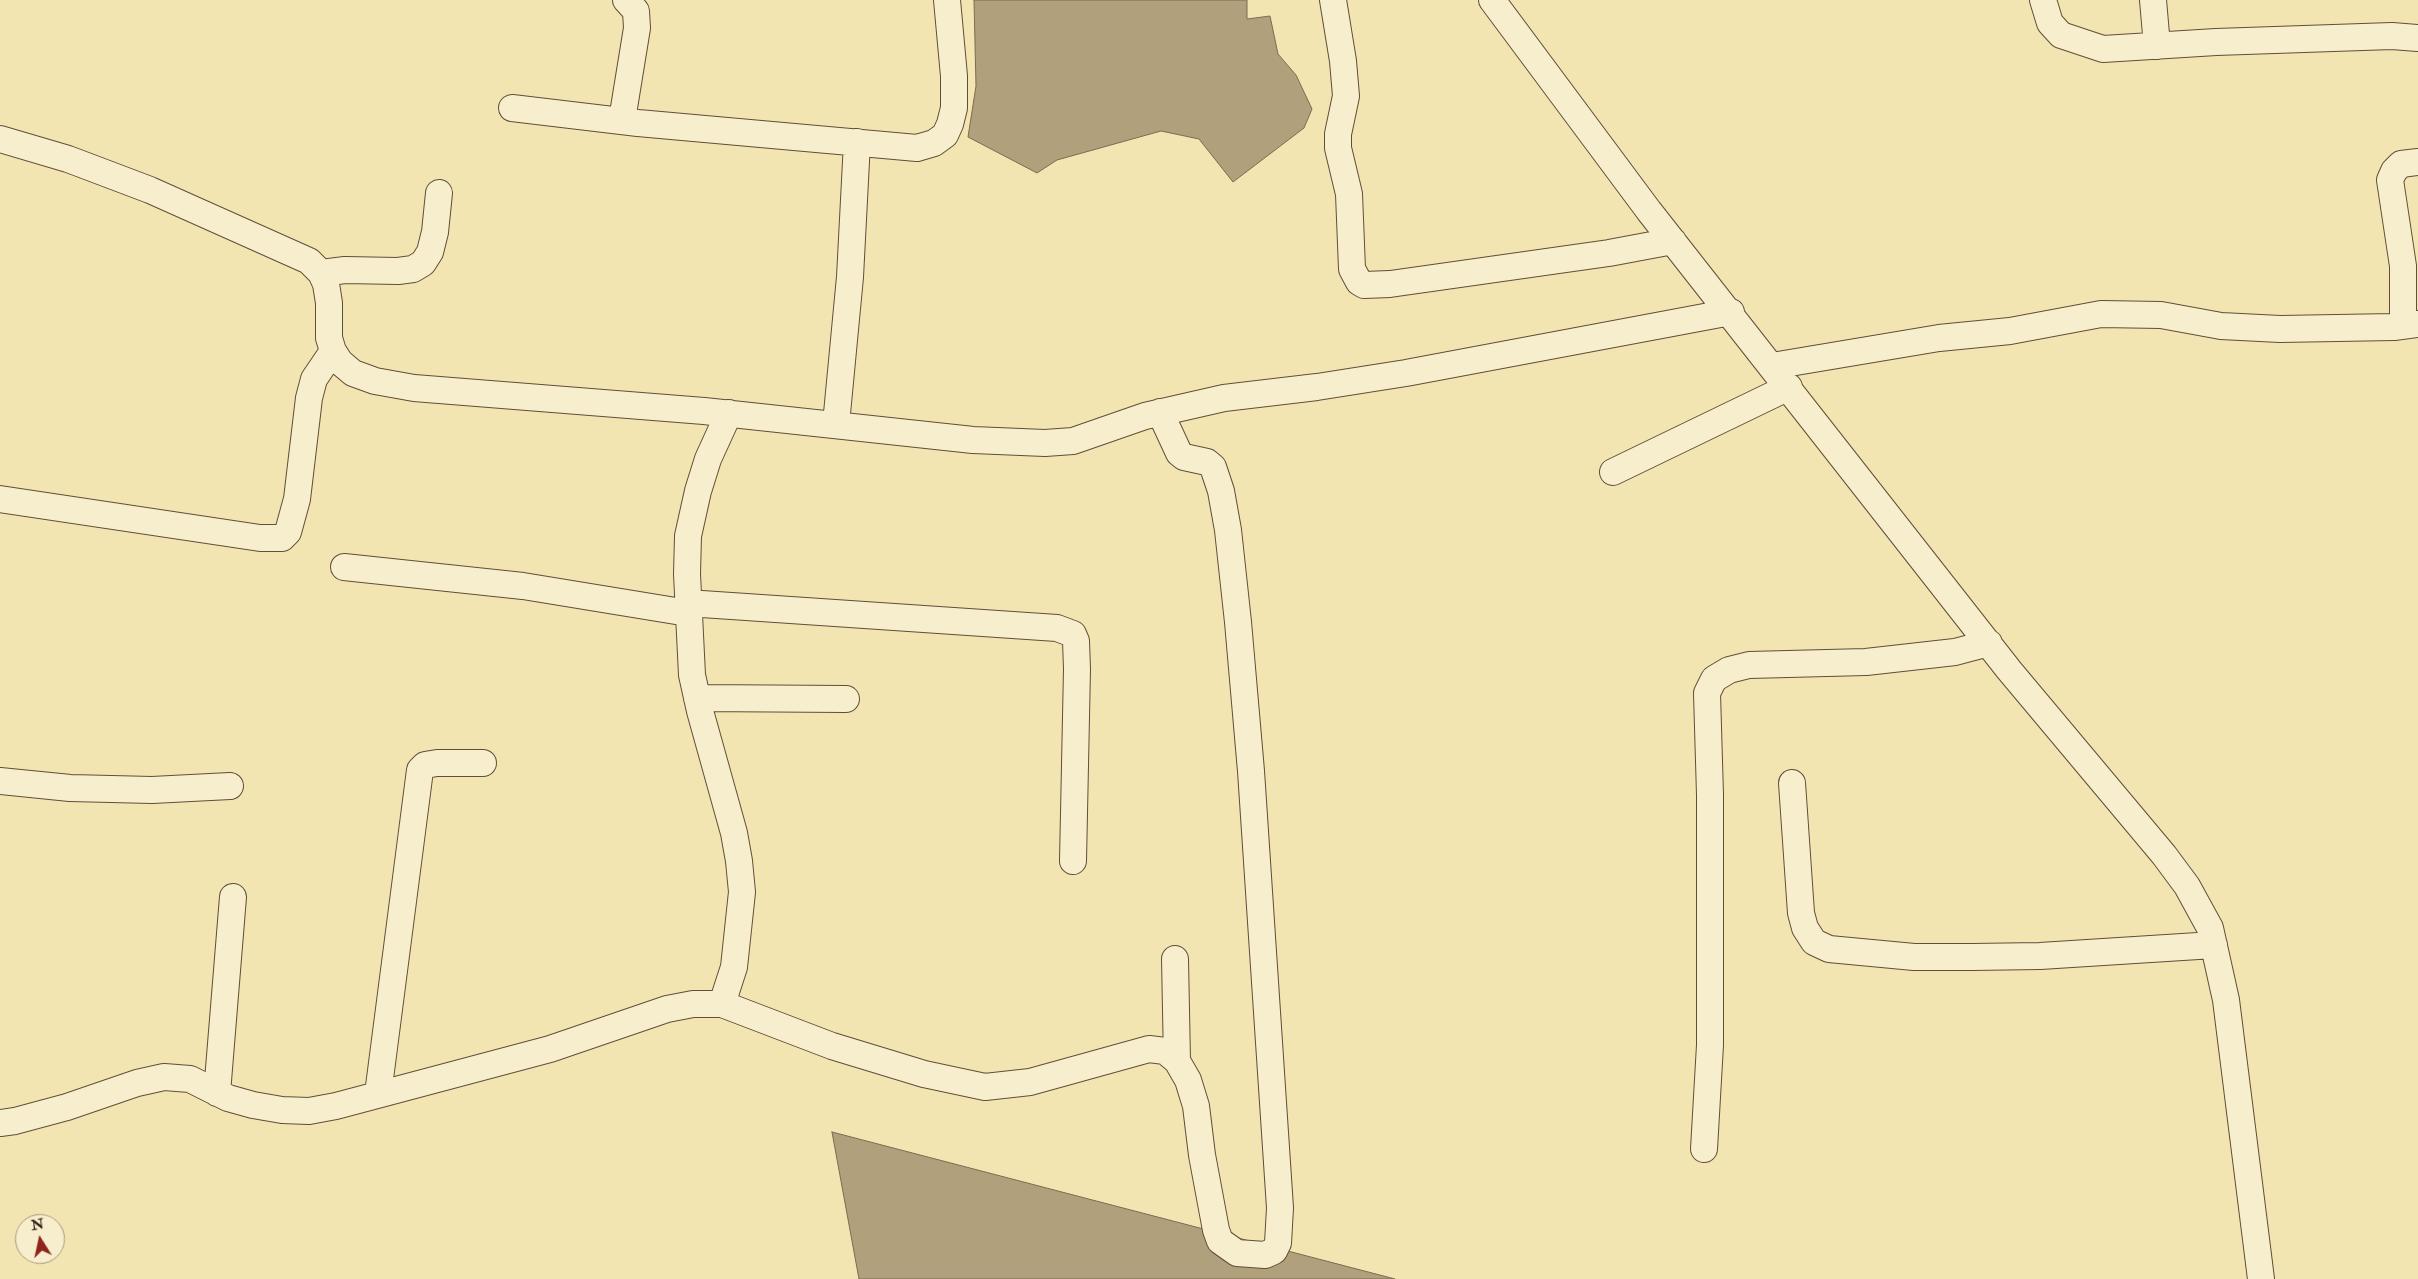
<!DOCTYPE html>
<html>
<head>
<meta charset="utf-8">
<style>
  body { margin:0 }
  #map { position:relative; width:2418px; height:1279px; overflow:hidden; background:#f3e5b2; font-family:"IM FELL Double Pica",serif }
  canvas { display:block }
  .north { position:absolute; left:15px; top:1214px; width:50px; height:50px; box-sizing:border-box; background:#f7eecd; border:1px solid #a79a81; border-radius:50%; rotate:350deg; font-size:14px; font-weight:700; line-height:20px; text-align:center; color:#2f1b10 }
  .north::after { content:''; display:block; margin:auto; width:18px; height:22px; background:#8f2418; clip-path:polygon(50% 0,100% 100%,50% 72%,0 100%) }
</style>
</head>
<body>
<div id="map">
<canvas width="2418" height="1279"></canvas>
<div class="north">N</div>
</div>
<script>
const g = document.querySelector('canvas').getContext('2d');
g.lineJoin = 'round';
function fillPath(path, color) { g.fillStyle = color; g.fill(path, 'evenodd'); }
const toPath = rows => new Path2D(rows.map(r => 'M' + r).join(''));
function strokePath(path, color, width, dash) { g.strokeStyle = color; g.lineWidth = width; g.lineCap = dash ? 'butt' : 'round'; g.setLineDash(dash || []); g.stroke(path); }
const water = toPath([
  [974,0,1247,0,1247,19,1270,16,1278,54,1296,75,1312,109,1304,128,1233,182,1199,139,1161,131,1057,160,1037,173,968,137,976,86,974,0],
  [832,1132,1395,1279,859,1279,832,1132]
]);
fillPath(water, '#b0a07b');
strokePath(water, '#7c6b50', 1);
const minor = toPath([
  [1333,0,1343,61,1346,96,1338,134,1338,148,1349,194,1352,269,1359,282,1364,285,1390,284,1609,253,1673,241],
  [1492,0,1649,211,2009,670,2164,855,2187,886,2210,928,2226,1000,2261,1279],
  [2043,0,2050,23,2061,35,2103,49,2216,42,2392,36,2418,38],
  [2153,0,2157,46],
  [512,108,638,123,917,148,934,143,945,135,950,124,954,108,954,76,947,0],
  [622,120,637,28,636,11,626,0],
  [0,139,68,159,150,190,309,261,321,273,326,284,329,303,329,338,333,351,340,362,353,373,375,381,414,388,704,411,973,440,1045,443,1073,441,1145,416,1224,398,1317,387,1406,373,1731,312],
  [321,273,345,270,398,271,413,269,423,263,430,252,435,232,439,193],
  [2403,326,2403,266,2390,180,2394,171,2401,164,2418,162],
  [1772,366,1939,338,2010,331,2101,314,2161,315,2221,326,2280,329,2394,327,2418,324],
  [836,424,850,277,857,142],
  [1613,472,1789,387],
  [0,499,260,538,282,538,288,532,297,499,309,398,314,379,333,351],
  [344,567,523,586,688,613],
  [687,603,1057,628,1073,634,1076,641,1077,669,1073,861],
  [697,698,846,699],
  [0,781,70,788,152,790,230,786],
  [1792,783,1801,913,1805,928,1814,942,1829,949,1914,957,1972,957,2040,956,2214,945],
  [1175,959,1177,1061],
  [722,1004,734,967,742,892,739,861,734,833,700,711,692,675,687,574,688,536,698,491,708,459,729,413],
  [217,1093,233,897],
  [378,1094,420,770,425,765,437,763,483,763],
  [0,1123,15,1121,67,1107,137,1083,164,1077,190,1079,228,1098,253,1105,282,1110,309,1111,336,1106,550,1049,667,1009,693,1004,722,1004,832,1046,924,1074,985,1087,1030,1082,1149,1049,1165,1051,1177,1061,1188,1080,1196,1106,1202,1155,1216,1230,1220,1241,1237,1253,1265,1255,1274,1251,1278,1243,1280,1208,1251,771,1238,622,1228,530,1221,491,1213,467,1207,462,1184,457,1179,453,1160,412],
  [1704,1149,1710,1045,1710,795,1707,693,1714,679,1729,670,1749,665,1866,662,1955,652,1989,643]
]);
strokePath(minor, '#604e38', 28);
strokePath(minor, '#f7eecd', 26);
</script>
</body>
</html>
